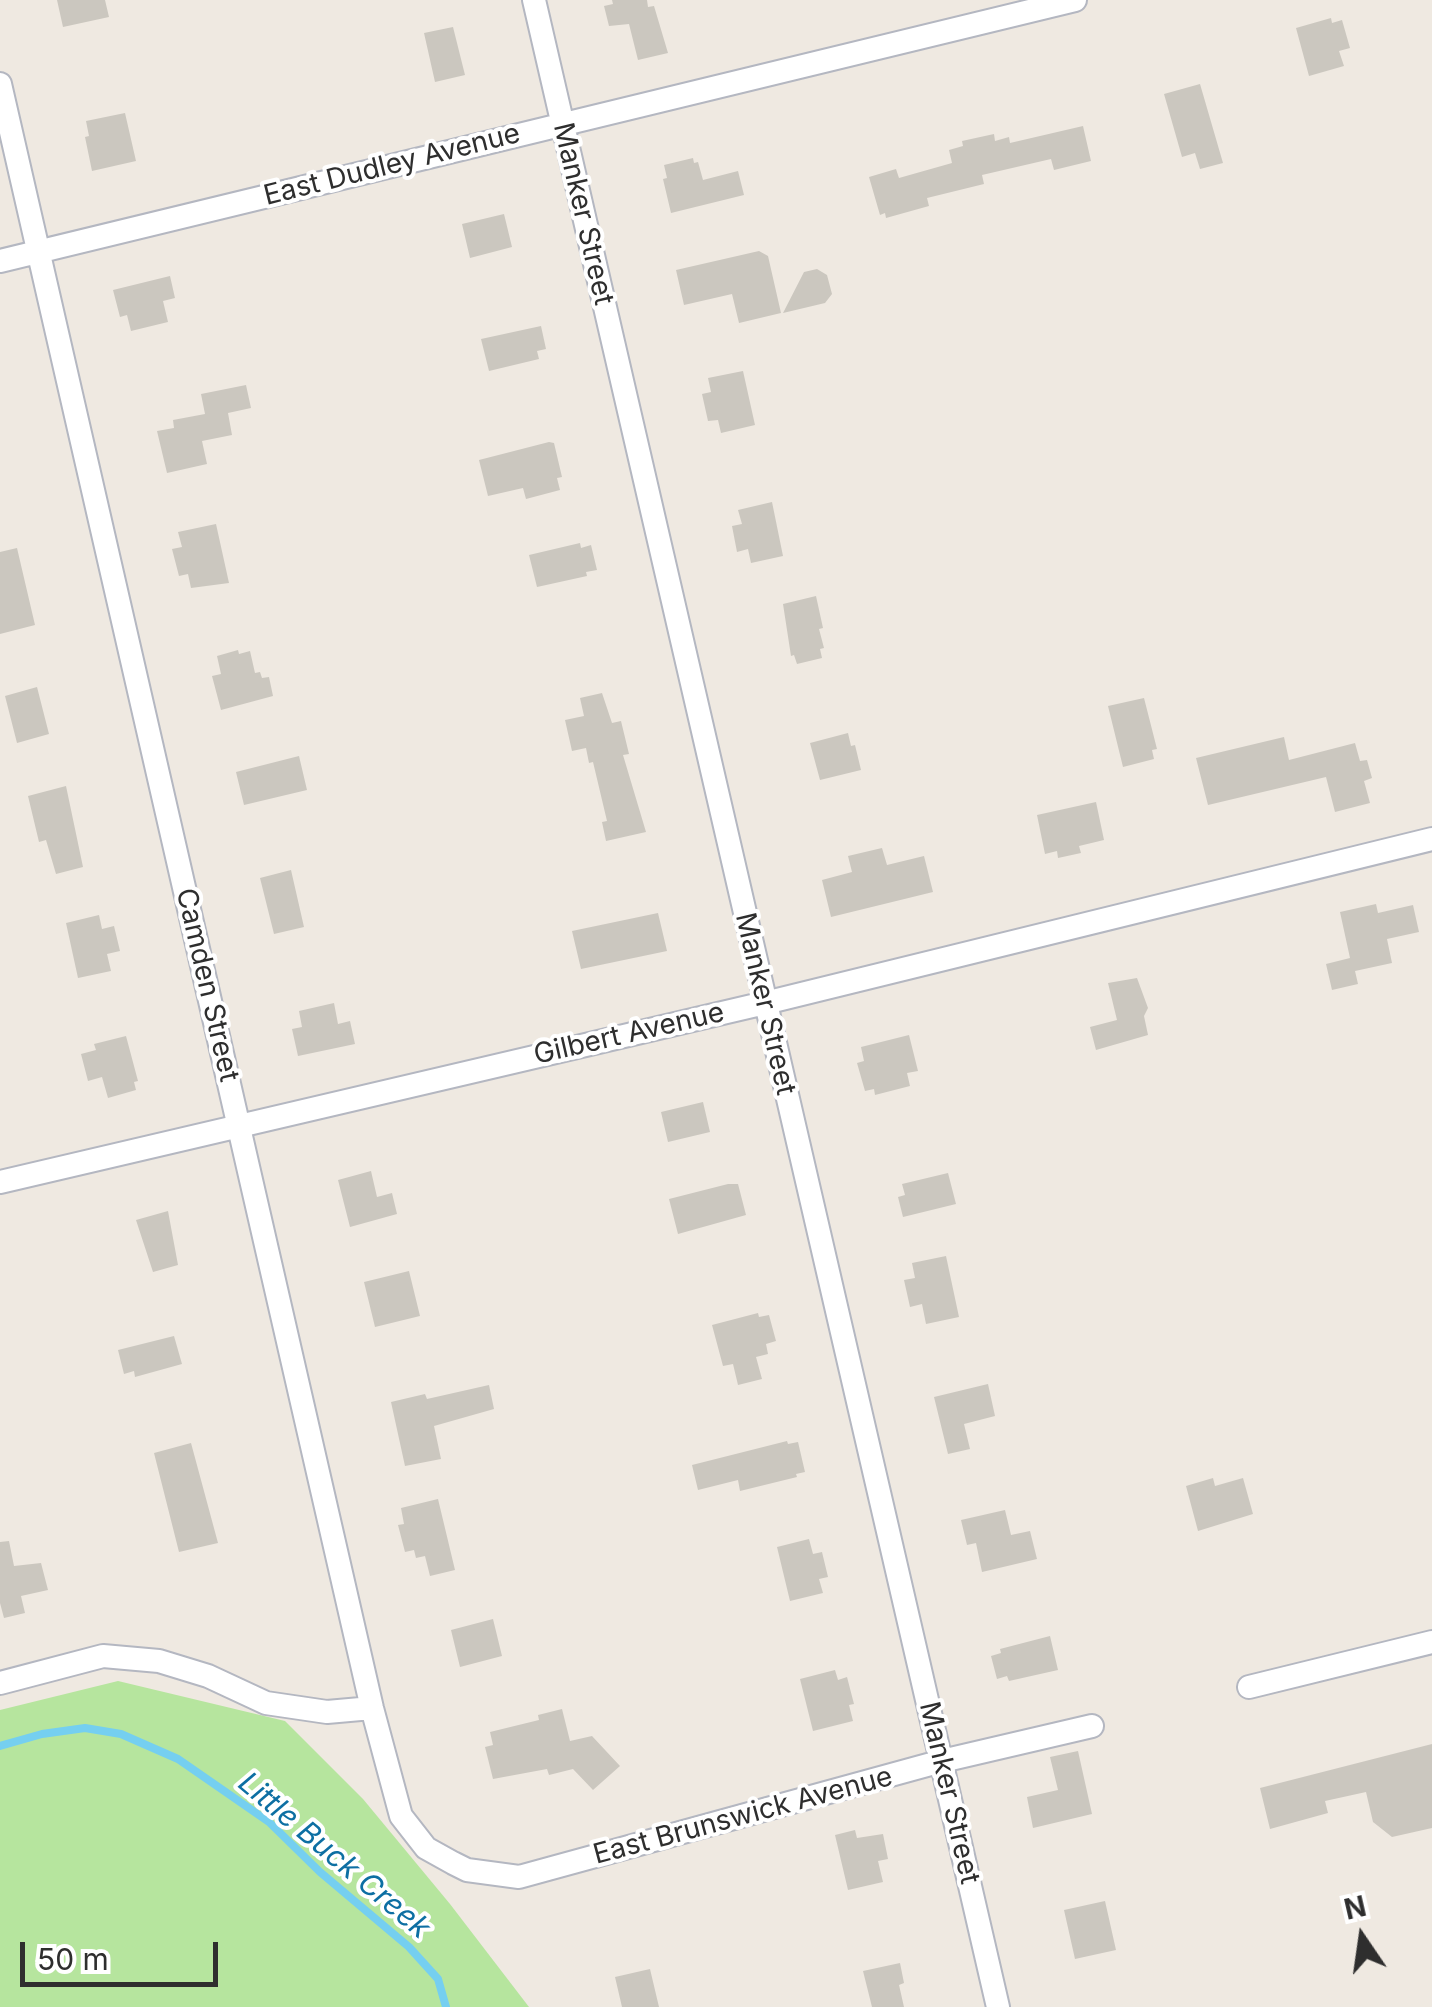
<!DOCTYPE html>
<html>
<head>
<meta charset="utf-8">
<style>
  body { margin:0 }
  #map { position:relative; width:1432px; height:2007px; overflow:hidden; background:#efe9e1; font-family:Inter,sans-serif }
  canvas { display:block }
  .north { position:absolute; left:1312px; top:1887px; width:100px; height:100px; -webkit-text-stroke:8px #fff; paint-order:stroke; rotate:347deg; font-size:28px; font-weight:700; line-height:40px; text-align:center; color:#2e2e2e }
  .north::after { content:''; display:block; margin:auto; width:35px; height:45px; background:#2e2e2e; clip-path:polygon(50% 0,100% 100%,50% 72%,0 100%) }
  .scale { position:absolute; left:20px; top:1942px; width:198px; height:45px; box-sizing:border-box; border:5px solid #2e2e2e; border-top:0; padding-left:12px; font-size:30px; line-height:35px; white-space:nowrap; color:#2e2e2e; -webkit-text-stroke:8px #fff; paint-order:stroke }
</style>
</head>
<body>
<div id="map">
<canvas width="1432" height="2007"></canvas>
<div class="north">N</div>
<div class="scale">50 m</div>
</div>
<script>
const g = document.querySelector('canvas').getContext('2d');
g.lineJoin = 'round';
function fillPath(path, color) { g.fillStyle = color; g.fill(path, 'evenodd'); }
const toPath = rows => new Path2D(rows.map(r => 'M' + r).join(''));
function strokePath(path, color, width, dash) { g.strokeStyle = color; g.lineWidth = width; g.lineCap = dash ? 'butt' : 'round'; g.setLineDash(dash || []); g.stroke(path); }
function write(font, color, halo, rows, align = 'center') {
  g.font = font + ' Inter,sans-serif'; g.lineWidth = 8; g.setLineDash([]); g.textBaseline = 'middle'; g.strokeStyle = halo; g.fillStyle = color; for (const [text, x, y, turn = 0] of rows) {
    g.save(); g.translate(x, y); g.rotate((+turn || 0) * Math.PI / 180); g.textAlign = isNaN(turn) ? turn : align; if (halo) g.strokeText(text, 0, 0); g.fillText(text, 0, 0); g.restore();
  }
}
fillPath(toPath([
  [118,1681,285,1721,363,1799,450,1904,529,2007,0,2007,0,1710]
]), '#b6e59e');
strokePath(toPath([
  [0,1746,42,1734,85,1728,121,1734,178,1759,269,1822,320,1872,409,1947,438,1979,446,2007]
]), '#75cff0', 8);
fillPath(toPath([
  [57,0,105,0,109,17,63,27],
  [612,0,647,0,648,7,654,6,668,53,638,60,629,24,609,26,604,6,613,4],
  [1331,18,1332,23,1342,20,1350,48,1339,51,1344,66,1309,76,1296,28],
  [453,27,465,75,435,82,424,33],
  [1200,84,1223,163,1200,169,1195,153,1182,157,1164,94],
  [125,113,136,161,92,171,85,137,89,136,86,121],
  [1083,126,1091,161,1054,170,1051,159,982,175,984,184,927,198,929,206,886,218,885,213,880,215,869,177,896,169,899,178,952,163,949,150,963,146,962,141,994,134,995,141,1009,137,1010,143],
  [693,158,694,163,698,162,703,180,738,171,744,195,671,213,663,179,667,178,664,165],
  [504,214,512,247,470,258,462,224],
  [759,251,768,256,781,313,739,323,732,294,684,305,676,270],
  [817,269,827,275,832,294,825,303,783,313,804,272],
  [170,276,175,298,163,301,168,322,131,331,127,315,120,317,113,290],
  [541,326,546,349,537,351,539,359,489,371,481,339],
  [743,371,755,425,721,433,718,420,708,421,702,394,711,392,708,378],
  [246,385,251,408,228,413,232,435,202,441,207,464,167,473,157,431,174,428,173,420,205,414,201,394],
  [549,442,554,443,562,477,557,478,560,490,526,499,523,488,488,496,479,460],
  [772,502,783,556,751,563,748,549,737,552,732,526,742,524,738,510],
  [216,524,229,583,191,588,188,574,179,576,172,549,182,547,178,532],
  [580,543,581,548,591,545,597,570,586,572,587,576,537,587,529,555],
  [17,548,35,625,0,634,0,552],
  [816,596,823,628,819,629,824,648,820,649,822,658,797,664,794,655,791,656,783,604],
  [238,650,239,654,250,651,255,673,260,672,262,678,269,677,273,696,221,710,212,676,221,674,217,656],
  [37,687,49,734,17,743,5,696],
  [602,693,612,723,621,721,629,754,623,755,646,832,606,841,602,822,607,821,593,762,589,763,586,748,572,751,565,720,584,716,580,698],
  [1144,698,1157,749,1152,750,1154,759,1123,767,1108,706],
  [848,733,851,746,855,745,861,770,820,780,810,743],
  [1284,737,1289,760,1355,743,1360,761,1367,760,1372,778,1364,781,1370,803,1335,812,1326,777,1208,805,1196,758],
  [299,756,307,790,244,805,236,772],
  [66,786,83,867,56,874,46,840,39,842,28,796],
  [1096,802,1104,840,1079,846,1081,853,1058,858,1057,851,1045,854,1037,815],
  [882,848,887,865,924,856,933,892,831,917,822,880,852,872,848,856],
  [291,870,304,927,274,934,260,878],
  [1376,904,1378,913,1413,905,1419,932,1387,939,1392,963,1355,971,1358,984,1332,990,1326,964,1350,958,1340,912],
  [658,913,667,951,581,969,572,931],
  [99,915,102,929,114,926,120,951,107,954,111,971,78,978,66,923],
  [1137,978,1148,1008,1144,1016,1148,1035,1096,1050,1090,1027,1117,1020,1108,983],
  [334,1003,338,1024,350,1021,355,1044,298,1056,292,1029,302,1027,299,1011],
  [909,1035,918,1071,907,1073,910,1086,875,1095,874,1089,865,1091,857,1063,864,1061,861,1047],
  [126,1036,138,1081,134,1082,136,1090,108,1098,102,1077,88,1081,81,1054,96,1050,94,1044],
  [703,1102,710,1132,668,1142,661,1112],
  [371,1171,377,1197,392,1193,397,1214,350,1227,338,1180],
  [948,1173,956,1204,903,1217,898,1197,905,1195,902,1184],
  [728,1184,738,1184,746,1215,678,1234,669,1199],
  [168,1211,178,1265,153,1272,136,1220],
  [946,1256,959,1317,926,1324,922,1304,910,1307,904,1280,915,1278,912,1263],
  [409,1271,420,1316,375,1327,364,1282],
  [758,1313,759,1317,769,1315,776,1341,766,1344,768,1354,756,1357,762,1379,738,1385,733,1364,723,1366,712,1325],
  [174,1336,182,1364,135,1377,134,1371,124,1374,118,1350],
  [988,1384,995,1416,964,1424,970,1449,948,1454,934,1397],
  [489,1385,494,1409,434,1426,441,1459,405,1466,391,1402,425,1394,427,1399],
  [787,1441,788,1444,798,1442,805,1472,796,1474,797,1477,740,1491,738,1480,698,1490,692,1465],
  [191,1443,218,1543,179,1552,154,1453],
  [1213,1478,1215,1486,1243,1478,1253,1514,1198,1531,1186,1486],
  [438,1499,455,1570,430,1576,425,1556,416,1558,414,1550,405,1552,398,1525,404,1524,401,1508],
  [1005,1510,1011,1535,1030,1531,1037,1559,982,1572,976,1543,967,1545,961,1520],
  [809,1539,813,1554,822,1552,828,1577,819,1579,823,1593,790,1601,777,1547],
  [9,1541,14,1566,41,1563,48,1590,21,1596,25,1613,4,1618,0,1603,0,1542],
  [493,1619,502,1656,460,1667,451,1630],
  [1050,1636,1058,1670,1009,1681,1007,1676,997,1679,991,1656,1001,1653,1000,1649],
  [835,1670,838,1680,847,1677,854,1704,849,1705,853,1721,813,1731,800,1679],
  [562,1709,570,1741,592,1736,620,1766,593,1790,573,1769,549,1775,547,1769,493,1779,485,1747,493,1745,490,1732,539,1720,538,1715],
  [1432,1744,1432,1828,1392,1837,1373,1822,1366,1792,1325,1801,1328,1813,1270,1829,1260,1788],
  [1078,1751,1092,1814,1033,1828,1027,1797,1058,1790,1050,1757],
  [855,1830,857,1838,883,1834,888,1859,878,1861,883,1882,848,1890,835,1835],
  [1105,1901,1116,1950,1075,1959,1064,1910],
  [900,1963,904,1983,899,1985,904,2007,872,2007,863,1971],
  [650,1969,659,2007,622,2007,615,1977]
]), '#cbc7bf');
const street = toPath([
  [534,0,998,2007],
  [0,84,372,1708,401,1816,426,1848,453,1863,467,1870,519,1877,942,1761,1092,1726],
  [0,261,1075,0],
  [0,1182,765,1003,1432,839],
  [0,1683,103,1656,159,1661,208,1676,266,1703,327,1712,372,1708],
  [1249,1687,1432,1642]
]);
strokePath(street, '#b4b7c1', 26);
strokePath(street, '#fff', 22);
write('28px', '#2e2e2e', '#fff', [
  ["East Dudley Avenue",392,165,-14],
  ["Manker Street",583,214,77],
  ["Camden Street",207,985,77],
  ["Manker Street",765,1004,77],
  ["Gilbert Avenue",629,1034,-13],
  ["Manker Street",949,1793,77],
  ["East Brunswick Avenue",743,1816,-15]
]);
write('italic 30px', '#0d6fa3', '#fff', [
  ["Little Buck Creek",334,1856,40]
]);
</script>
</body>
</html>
